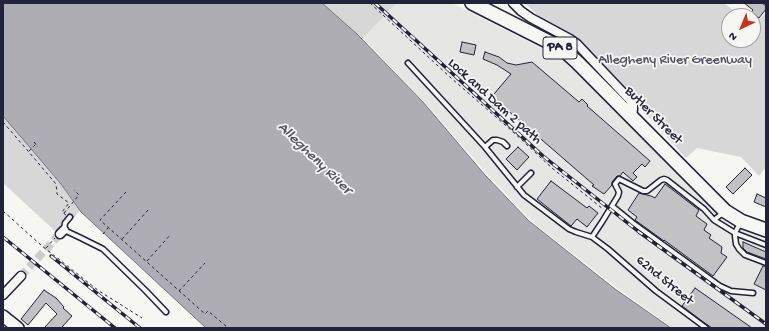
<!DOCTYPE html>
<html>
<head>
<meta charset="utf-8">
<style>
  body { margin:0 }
  #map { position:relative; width:769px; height:331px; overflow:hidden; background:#f6f6f2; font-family:"Gochi Hand",sans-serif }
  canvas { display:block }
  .frame { position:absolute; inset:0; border:4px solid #22223b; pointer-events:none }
  .north { position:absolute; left:721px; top:8px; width:40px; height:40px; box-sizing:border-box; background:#f6f6f2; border:1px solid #a1a1a9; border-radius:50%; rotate:224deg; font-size:11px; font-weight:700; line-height:16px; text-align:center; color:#22223b }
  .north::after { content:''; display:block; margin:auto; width:14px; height:18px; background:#c8321e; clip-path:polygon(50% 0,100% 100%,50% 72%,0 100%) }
</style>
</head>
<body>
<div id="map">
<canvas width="769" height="331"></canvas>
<div class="frame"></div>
<div class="north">N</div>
</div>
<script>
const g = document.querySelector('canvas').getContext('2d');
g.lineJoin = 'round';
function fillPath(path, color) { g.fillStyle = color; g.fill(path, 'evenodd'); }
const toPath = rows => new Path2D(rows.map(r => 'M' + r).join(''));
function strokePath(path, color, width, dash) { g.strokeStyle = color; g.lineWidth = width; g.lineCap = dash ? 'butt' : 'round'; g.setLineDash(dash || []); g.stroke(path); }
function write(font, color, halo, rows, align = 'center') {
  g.font = font + ' "Gochi Hand",sans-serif'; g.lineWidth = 3.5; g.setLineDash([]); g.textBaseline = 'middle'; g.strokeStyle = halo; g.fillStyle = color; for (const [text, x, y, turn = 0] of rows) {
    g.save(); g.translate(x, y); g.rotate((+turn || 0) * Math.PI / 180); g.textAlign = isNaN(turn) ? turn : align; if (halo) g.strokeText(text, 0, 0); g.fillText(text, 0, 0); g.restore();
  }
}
fillPath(toPath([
  [397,3,452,3,551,53,568,64,723,220,730,224,766,240,766,328,673,328,616,287,540,228,525,214,487,174,428,106,363,38]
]), '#e6e6e4');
fillPath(toPath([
  [322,3,397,3,363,38,357,34],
  [525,3,724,3,741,16,729,16,729,40,753,40,753,25,766,13,766,167,759,176,741,157,697,148,686,158,611,75,546,23],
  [3,116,61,184,80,210,67,227,65,237,55,231,3,183]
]), '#d7d7d7');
const water = toPath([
  [3,3,322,3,357,34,423,102,485,175,529,221,615,289,671,328,206,328,81,212,61,184,3,116,3,3]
]);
fillPath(water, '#adadb3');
strokePath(water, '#757583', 1);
const building = toPath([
  [744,3,762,3,766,6,766,9,759,18,751,12,753,10,744,3],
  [462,42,476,45,474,55,460,52,462,42],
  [485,52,499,57,507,63,516,65,532,62,579,102,582,99,588,105,587,106,650,161,645,167,642,164,633,173,637,177,633,181,623,172,620,176,617,176,612,182,612,185,604,194,592,186,594,185,505,108,502,113,488,101,511,74,497,65,483,59,485,52],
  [518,147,529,157,517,170,506,159,518,147],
  [745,168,752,175,733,194,726,187,745,168],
  [551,181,587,208,589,206,598,213,587,227,577,219,571,226,537,199,551,181],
  [665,184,699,210,696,216,707,224,704,230,711,235,709,238,722,247,721,253,727,257,713,276,664,240,664,241,635,220,637,217,628,210,639,193,651,196,655,198,665,184],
  [757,194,766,198,766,207,754,202,757,194],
  [743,242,766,252,766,259,747,252,743,248,743,242],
  [763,266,766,266,766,290,754,284,763,266],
  [695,288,752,328,712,328,702,321,682,306,695,288],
  [44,290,56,298,64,307,63,308,72,316,61,328,44,328,57,314,46,303,28,325,21,319,44,290]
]);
fillPath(building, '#c2c2c4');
strokePath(building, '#22223b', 1);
strokePath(toPath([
  [21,276,60,234]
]), '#cccccd', 8, [8, 4]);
const service = toPath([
  [408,63,485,147,524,195,569,229,576,232,592,237],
  [485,147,493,140,497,140,503,142,507,146],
  [517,187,531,173],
  [612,206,633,223,720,286,731,291,753,293],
  [70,217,65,223,64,230,81,238,103,249,146,291,166,312],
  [714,220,735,233,766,245],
  [740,223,735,233,735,236,736,244,739,249,745,255,766,263],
  [706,328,656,291,608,249,592,237,602,222,618,196,619,192,615,184,619,179,643,191,647,191,661,180,664,179,667,180,704,209,714,220,724,212]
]);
const minor = toPath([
  [513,3,521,11,531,18,570,39,577,44,629,99,633,105,633,109,632,117],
  [60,234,64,230],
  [3,295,21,276]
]);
const secondary = toPath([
  [3,316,18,328]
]);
const trunk = toPath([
  [472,3,555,45,567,53,577,62,725,211,741,221,766,230]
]);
strokePath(service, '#22223b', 7);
strokePath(minor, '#22223b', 11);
strokePath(secondary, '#22223b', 14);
strokePath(trunk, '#22223b', 16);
strokePath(toPath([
  [370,3,451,78,511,130,552,168,603,209],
  [3,122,28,151,56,184,57,194,69,203,62,212,66,215],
  [34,142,38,147],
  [29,151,36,144],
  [126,192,100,220,205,314,208,311,227,327],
  [3,211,42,246,99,291,142,318],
  [64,213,79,195,74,190],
  [103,234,108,228],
  [122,239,149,209],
  [46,248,55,238],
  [147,261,171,234],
  [179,291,205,263]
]), '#22223b', 1, [3, 3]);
strokePath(service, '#f6f6f2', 4);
strokePath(minor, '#f6f6f2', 8);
strokePath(secondary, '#f6f6f2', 11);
strokePath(trunk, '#f6f6f2', 13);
const rail = toPath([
  [375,3,543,156,639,232,766,324],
  [3,237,115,328],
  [51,256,140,328]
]);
strokePath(rail, '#22223b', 3.5);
strokePath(rail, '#f6f6f2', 2, [6]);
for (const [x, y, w] of [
  [560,48,34]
]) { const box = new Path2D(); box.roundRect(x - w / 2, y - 11, w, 22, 3); g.fillStyle = '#f6f6f2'; g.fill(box); strokePath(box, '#22223b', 1); }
write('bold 13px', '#22223b', null, [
  ["PA 8",560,48]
]);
write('14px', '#4f4f62', '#f6f6f2', [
  ["Allegheny River Greenway",675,61]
]);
write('14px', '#22223b', '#f6f6f2', [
  ["Lock and Dam 2 path",494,102,42],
  ["Butler Street",653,116,45],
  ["62nd Street",664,281,39]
]);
write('italic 15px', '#535365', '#f6f6f2', [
  ["Allegheny River",314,159,44]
]);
</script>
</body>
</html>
